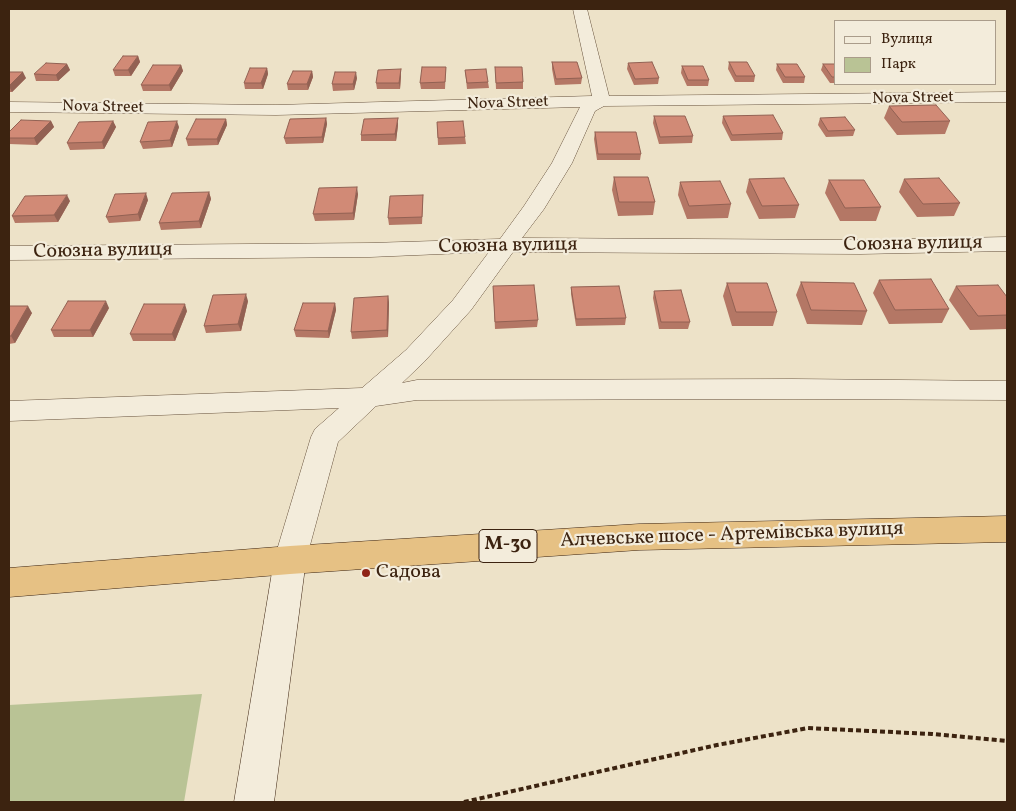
<!DOCTYPE html>
<html>
<head>
<meta charset="utf-8">
<style>
  body { margin:0 }
  #map { position:relative; width:1016px; height:811px; overflow:hidden; background:#ede2c8; font-family:Vollkorn,serif }
  canvas { display:block }
  .frame { position:absolute; inset:0; border:10px solid #3c2310; pointer-events:none }
  .legend { position:absolute; left:834px; top:20px; width:162px; height:65px; box-sizing:border-box; background:#f3ecdb; border:1px solid #aa9c8a; margin:0; padding:6px 9px; list-style:none; font-size:15px; color:#3c2310 }
  .legend li { display:flex; align-items:center; gap:10px; height:25px }
  .legend b { width:25px; border:1px solid #aa9c8a }
</style>
</head>
<body>
<div id="map">
<canvas width="1016" height="811"></canvas>
<div class="frame"></div>
<ul class="legend">
<li><b style="height:6px;background:#f3ecdb"></b>Вулиця</li>
<li><b style="height:14px;background:#b9c395"></b>Парк</li>
</ul>
</div>
<script>
const g = document.querySelector('canvas').getContext('2d');
g.lineJoin = 'round';
function fillPath(path, color) { g.fillStyle = color; g.fill(path, 'evenodd'); }
const toPath = rows => new Path2D(rows.map(r => 'M' + r).join(''));
function strokePath(path, color, width, dash) { g.strokeStyle = color; g.lineWidth = width; g.lineCap = dash ? 'butt' : 'round'; g.setLineDash(dash || []); g.stroke(path); }
function write(font, color, halo, rows, align = 'center') {
  g.font = font + ' Vollkorn,serif'; g.lineWidth = 4.5; g.setLineDash([]); g.textBaseline = 'middle'; g.strokeStyle = halo; g.fillStyle = color; for (const [text, x, y, turn = 0] of rows) {
    g.save(); g.translate(x, y); g.rotate((+turn || 0) * Math.PI / 180); g.textAlign = isNaN(turn) ? turn : align; if (halo) g.strokeText(text, 0, 0); g.fillText(text, 0, 0); g.restore();
  }
}
fillPath(toPath([
  [202,694,184,802,9,802,9,705]
]), '#b9c395');
const street = toPath([
  [573,9,587,9,609,96,1007,92,1007,102,604,106,595,111,572,163,544,209,522,238,860,240,1007,237,1007,251,860,254,513,252,471,310,424,362,402,383,417,380,792,379,1007,381,1007,400,792,399,417,400,376,406,338,442,306,560,302,570,290,574,278,570,274,560,311,437,315,429,339,408,9,421,9,401,362,388,406,350,453,300,489,252,370,257,9,260,9,246,370,243,500,239,524,206,552,163,580,107,276,115,9,112,9,102,276,105,592,96,573,9]
]);
const secondary = toPath([
  [290,546,302,550,306,560,274,802,234,802,274,560,278,550,290,546]
]);
const highway = toPath([
  [1007,516,1007,542,639,550,290,574,9,597,9,568,290,546,639,524,1007,516]
]);
strokePath(street, '#68533e', 1);
strokePath(secondary, '#3c2310', 1);
strokePath(highway, '#3c2310', 1);
strokePath(toPath([
  [464,802,717,745,808,728,932,734,1007,741]
]), '#3c2310', 4, [5, 3]);
fillPath(street, '#f3ecdb');
fillPath(secondary, '#f3ecdb');
fillPath(highway, '#e6c184');
fillPath(toPath([
  [138,56,140,62,131,76,115,76,113,70],
  [552,62,582,78,581,84,555,85,552,69],
  [729,62,755,76,754,82,735,82,728,69],
  [628,63,659,78,658,84,634,85,627,69],
  [67,64,70,70,58,81,36,81,34,74],
  [777,64,805,77,804,83,783,83,776,70],
  [823,64,835,64,835,83,830,83,821,70],
  [181,65,183,71,171,91,143,91,141,85],
  [682,66,709,80,708,86,687,86,681,73],
  [446,67,445,89,421,89,420,83],
  [495,67,523,82,523,89,496,89],
  [267,68,268,74,263,89,245,89,244,83],
  [401,69,401,75,400,89,377,89,376,83],
  [465,70,488,82,489,88,467,89],
  [312,71,313,77,308,90,288,90,287,84],
  [9,72,26,78,12,92,9,92],
  [357,78,354,90,333,91,332,84],
  [889,106,950,121,945,134,897,135,884,118],
  [654,116,693,136,692,143,659,144,653,123],
  [723,116,783,133,782,140,731,141,722,123],
  [326,118,327,124,323,143,286,144,284,138],
  [820,118,855,130,853,136,826,137,818,125],
  [226,119,227,125,218,145,188,146,186,139],
  [51,121,54,127,37,145,9,144,9,132],
  [113,121,116,127,104,149,70,150,67,143],
  [437,122,465,137,466,144,438,145],
  [398,125,396,141,361,141,361,135],
  [179,127,172,147,143,149,140,142],
  [595,132,641,154,640,160,597,160,594,139],
  [614,177,655,202,653,215,618,216,612,190],
  [749,179,799,205,795,218,759,219,746,192],
  [904,179,960,203,954,216,917,217,899,192],
  [829,180,881,207,876,221,840,221,825,193],
  [680,182,731,204,728,218,687,219,678,195],
  [209,192,211,199,201,228,161,230,159,223],
  [358,194,354,220,315,221,313,214],
  [423,195,423,202,422,224,389,225,388,218],
  [148,200,140,221,109,223,106,217],
  [70,201,58,222,15,223,12,216],
  [879,280,949,309,942,323,889,324,873,293],
  [801,282,867,311,862,325,807,324,796,295],
  [727,283,777,312,773,326,732,326,723,296],
  [493,286,538,320,537,327,495,329],
  [956,286,1007,297,1007,329,970,330,949,300],
  [571,287,626,318,625,325,576,326,571,294],
  [654,291,690,322,688,329,659,329,653,298],
  [388,296,389,303,388,337,352,339,351,332],
  [248,301,241,331,206,333,204,326],
  [335,303,336,310,329,338,296,337,294,330],
  [9,306,32,313,15,343,9,344],
  [109,308,93,337,54,337,51,330],
  [187,311,175,341,133,341,130,334]
]), '#b47765');
fillPath(toPath([
  [138,56,140,62,131,76,128,70],
  [67,64,70,70,58,81,56,75],
  [181,65,183,71,171,91,169,85],
  [267,68,268,74,263,89,261,83],
  [401,69,401,75,400,89,399,83],
  [312,71,313,77,308,90,307,84],
  [23,72,26,78,12,92,9,86],
  [356,72,357,78,354,90,353,84],
  [326,118,327,124,323,143,322,137],
  [398,118,398,125,396,141,395,134],
  [226,119,227,125,218,145,217,139],
  [51,121,54,127,37,145,34,138],
  [113,121,116,127,104,149,102,142],
  [177,121,179,127,172,147,170,140],
  [357,187,358,194,354,220,353,213],
  [209,192,211,199,201,228,199,221],
  [146,193,148,200,140,221,138,214],
  [67,195,70,201,58,222,54,215],
  [246,294,248,301,241,331,238,324],
  [388,296,389,303,388,337,387,330],
  [106,301,109,308,93,337,90,330],
  [335,303,336,310,329,338,328,331],
  [185,304,187,311,175,341,172,334],
  [28,306,32,313,15,343,11,336]
]), '#926153');
const building = toPath([
  [123,56,138,56,128,70,113,70,123,56],
  [552,62,577,62,582,78,556,79,552,62],
  [652,62,659,78,635,79,628,63,652,62],
  [729,62,747,62,755,76,736,76,729,62],
  [46,63,67,64,56,75,34,74,46,63],
  [777,64,797,64,805,77,785,77,777,64],
  [823,64,835,64,835,77,832,77,823,64],
  [153,65,181,65,169,85,141,85,153,65],
  [682,66,703,66,709,80,688,80,682,66],
  [422,67,446,67,445,82,420,83,422,67],
  [495,67,522,67,523,82,496,83,495,67],
  [250,68,267,68,261,83,244,83,250,68],
  [401,69,399,83,376,83,378,70,401,69],
  [486,69,488,82,467,83,465,70,486,69],
  [293,71,312,71,307,84,287,84,293,71],
  [9,72,23,72,9,86,9,72],
  [335,72,356,72,353,84,332,84,335,72],
  [936,105,950,121,902,122,889,106,936,105],
  [773,115,783,133,732,135,723,116,773,115],
  [654,116,685,116,693,136,660,137,654,116],
  [845,117,855,130,828,131,820,118,845,117],
  [326,118,322,137,284,138,290,119,326,118],
  [398,118,395,134,361,135,364,119,398,118],
  [196,119,226,119,217,139,186,139,196,119],
  [21,120,51,121,34,138,9,138,9,132,21,120],
  [113,121,102,142,67,143,79,122,113,121],
  [177,121,170,140,140,142,148,122,177,121],
  [463,121,465,137,438,138,437,122,463,121],
  [595,132,636,132,641,154,598,154,595,132],
  [614,177,648,177,655,202,619,202,614,177],
  [784,178,799,205,762,206,749,179,784,178],
  [939,178,960,203,923,204,904,179,939,178],
  [829,180,864,180,881,207,845,208,829,180],
  [720,181,731,204,689,206,680,182,720,181],
  [357,187,353,213,313,214,319,188,357,187],
  [209,192,199,221,159,223,172,193,209,192],
  [146,193,138,214,106,217,115,194,146,193],
  [67,195,54,215,12,216,25,196,67,195],
  [423,195,422,217,388,218,390,196,423,195],
  [931,279,949,309,895,310,879,280,931,279],
  [801,282,854,283,867,311,811,310,801,282],
  [727,283,767,283,777,312,736,312,727,283],
  [534,285,538,320,495,322,493,286,534,285],
  [998,285,1007,297,1007,315,978,316,956,286,998,285],
  [619,286,626,318,576,319,571,287,619,286],
  [681,290,690,322,661,322,654,291,681,290],
  [246,294,238,324,204,326,213,295,246,294],
  [388,296,387,330,351,332,354,298,388,296],
  [68,301,106,301,90,330,51,330,68,301],
  [303,303,335,303,328,331,294,330,303,303],
  [144,304,185,304,172,334,130,334,144,304],
  [9,306,28,306,11,336,9,336,9,306]
]);
fillPath(building, '#d18a76');
strokePath(building, '#926153', 1);
for (const [x, y, r, color] of [
  [366,573,5,"#8f2418"]
]) { const dot = new Path2D(); dot.arc(x, y, r, 0, 2 * Math.PI); g.fillStyle = color; g.fill(dot); strokePath(dot, '#f3ecdb', 2); }
write('16px', '#3c2310', '#f3ecdb', [
  ["Nova Street",913,99,-1],
  ["Nova Street",508,104,-2],
  ["Nova Street",103,108,1]
]);
for (const [x, y, w] of [
  [508,546,58]
]) { const box = new Path2D(); box.roundRect(x - w / 2, y - 16.5, w, 33, 4); g.fillStyle = '#f3ecdb'; g.fill(box); strokePath(box, '#3c2310', 1); }
write('bold 19px', '#3c2310', null, [
  ["М-30",508,546]
]);
write('20px', '#3c2310', '#f3ecdb', [
  ["Союзна вулиця",913,245,-1],
  ["Союзна вулиця",508,247,-1],
  ["Союзна вулиця",103,252,-1],
  ["Алчевське шосе - Артемівська вулиця",732,536,-2]
]);
write('20px', '#3c2310', '#f3ecdb', [
  ["Садова",376,573]
], 'left');
</script>
</body>
</html>
